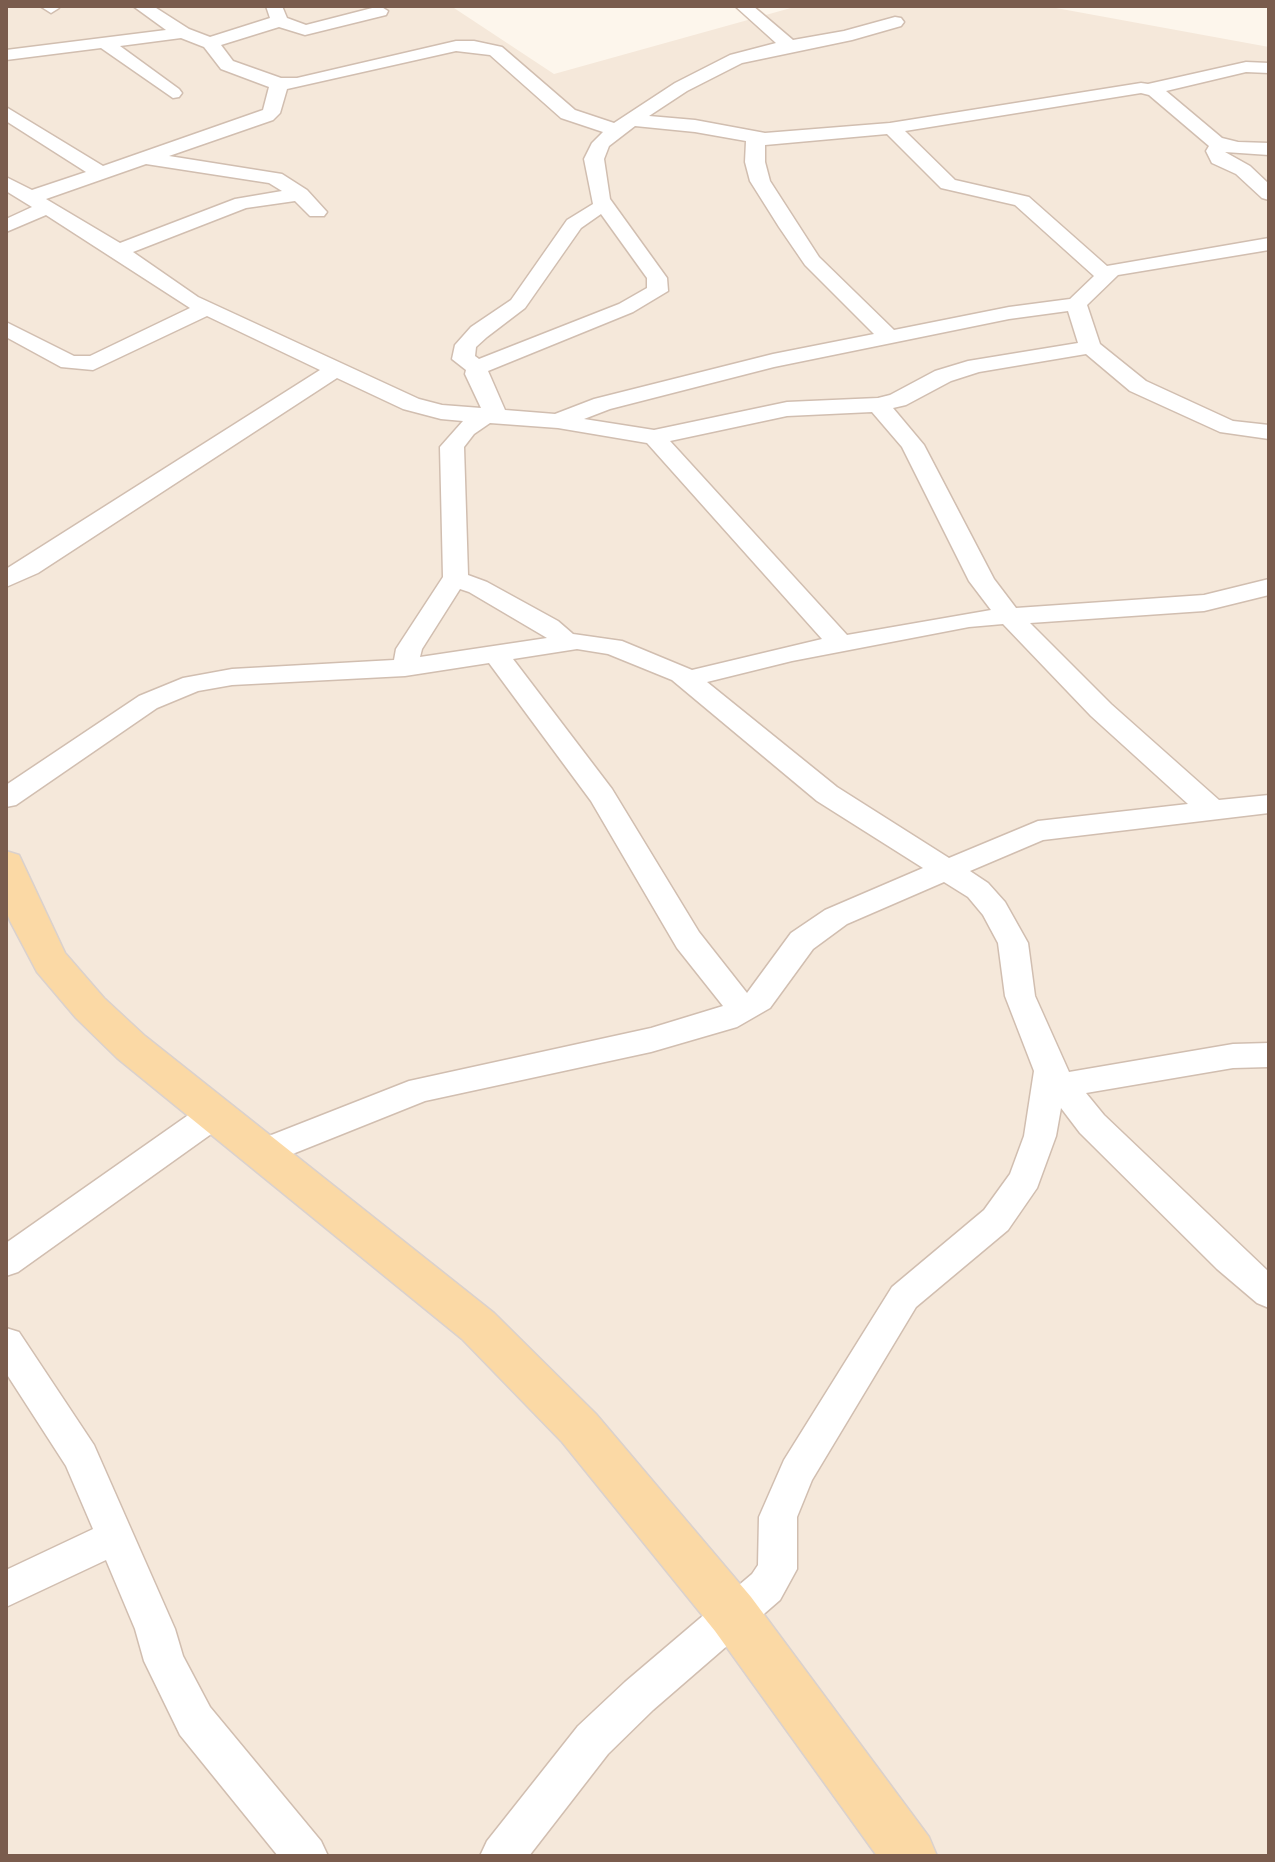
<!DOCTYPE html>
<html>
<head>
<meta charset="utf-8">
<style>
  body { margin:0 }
  #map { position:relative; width:1275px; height:1862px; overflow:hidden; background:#fdf6ec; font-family:Mulish,sans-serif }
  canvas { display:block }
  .frame { position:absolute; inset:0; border:8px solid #7a5c4d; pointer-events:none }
</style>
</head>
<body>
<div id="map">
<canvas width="1275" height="1862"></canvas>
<div class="frame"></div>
</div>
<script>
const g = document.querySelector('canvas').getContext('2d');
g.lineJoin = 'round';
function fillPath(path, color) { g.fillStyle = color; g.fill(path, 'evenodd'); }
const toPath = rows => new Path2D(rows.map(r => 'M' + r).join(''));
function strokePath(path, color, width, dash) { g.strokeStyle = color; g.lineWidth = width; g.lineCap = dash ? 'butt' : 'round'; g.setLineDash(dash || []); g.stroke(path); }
fillPath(toPath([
  [6,6,451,6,554,74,798,6,1045,6,1269,47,1269,1856,6,1856]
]), '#f5e8da');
const minor = toPath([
  [40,6,58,6,59,8,51,13,40,6],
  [133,6,153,6,189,29,210,37,270,18,266,6,282,6,287,18,306,25,380,6,388,11,386,15,305,35,279,27,221,45,233,61,281,78,297,78,456,41,474,41,502,47,575,110,614,123,675,83,730,55,776,43,735,6,753,6,793,40,844,31,895,17,901,18,904,22,901,26,852,40,742,63,687,91,649,116,695,120,765,133,890,123,1141,83,1148,84,1246,62,1269,63,1269,73,1246,72,1166,91,1222,138,1238,142,1269,143,1269,155,1225,152,1250,166,1269,184,1269,200,1262,198,1236,174,1212,163,1206,151,1209,146,1149,95,1141,93,905,131,955,180,1029,197,1107,266,1269,238,1269,250,1118,275,1087,305,1100,344,1146,381,1233,421,1269,425,1269,439,1220,432,1130,391,1086,354,979,372,951,381,906,405,893,408,924,445,994,579,1016,608,1204,595,1269,579,1269,595,1204,611,1030,623,1111,704,1219,800,1269,795,1269,813,1043,840,970,871,988,883,1005,902,1028,943,1035,996,1069,1072,1233,1044,1269,1043,1269,1067,1233,1068,1086,1093,1104,1115,1269,1272,1269,1308,1257,1303,1217,1269,1080,1133,1061,1108,1056,1136,1037,1188,1008,1230,916,1307,812,1480,797,1517,797,1569,780,1600,653,1710,608,1754,529,1856,480,1856,487,1841,578,1726,625,1682,752,1574,758,1565,759,1517,784,1460,892,1287,984,1210,1010,1174,1024,1136,1034,1071,1005,996,998,943,983,915,968,897,944,882,847,924,813,949,770,1008,737,1027,651,1052,425,1101,275,1161,263,1165,251,1161,246,1152,251,1143,409,1081,651,1028,723,1006,677,948,591,801,489,663,405,676,232,685,198,691,157,708,16,805,6,807,6,785,139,696,183,678,232,669,394,660,396,649,443,577,440,447,463,421,441,419,403,409,337,378,38,573,6,587,6,569,320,370,207,316,93,370,61,367,6,337,6,322,74,356,90,356,190,308,46,215,6,232,6,219,32,207,6,191,6,177,32,190,86,172,6,121,6,107,103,166,263,110,269,87,221,69,204,47,181,38,120,46,179,89,182,93,179,97,173,98,101,48,6,60,6,50,166,30,133,6],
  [456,51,490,55,561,118,603,132,592,143,584,159,593,204,567,220,511,300,471,327,455,345,452,359,466,370,465,374,481,408,442,405,419,399,198,297,133,252,246,208,295,201,310,216,324,216,327,212,307,190,282,174,169,156,273,120,280,113,287,89,456,51],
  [635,126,695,132,746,141,745,162,750,181,779,227,805,265,874,334,773,354,594,399,555,414,505,410,488,371,633,312,668,291,667,278,610,199,604,159,609,146,635,126],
  [887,134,941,188,1015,205,1094,276,1070,299,1009,307,894,330,819,257,770,181,765,162,765,145,887,134],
  [146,164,269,183,282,191,235,199,120,243,46,199,146,164],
  [601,214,647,278,647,288,619,304,479,359,475,356,476,347,487,337,525,308,581,228,601,214],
  [1068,311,1078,343,968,361,935,371,890,395,878,398,787,402,654,430,584,419,610,409,774,367,1009,319,1068,311],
  [872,412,902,447,969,581,991,610,847,635,670,441,787,416,872,412],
  [490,423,558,428,647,443,822,639,692,670,622,641,573,634,558,621,487,582,468,575,464,447,474,434,490,423],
  [460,589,469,592,547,638,420,657,422,649,460,589],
  [1003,624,1091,716,1188,804,1038,821,949,858,837,787,707,682,792,661,969,627,1003,624],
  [577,649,608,654,672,680,817,801,923,868,825,910,791,933,747,993,699,932,612,789,513,659,577,649],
  [216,1100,228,1104,232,1113,228,1122,18,1272,6,1276,6,1243,204,1104,216,1100],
  [6,1328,19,1332,94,1445,175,1629,183,1656,210,1707,321,1841,328,1856,278,1856,180,1735,144,1661,135,1629,106,1560,6,1607,6,1570,93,1529,66,1466,6,1373,6,1328]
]);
const major = toPath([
  [6,851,19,855,65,953,104,998,145,1036,494,1313,596,1414,751,1597,929,1837,937,1856,877,1856,715,1631,562,1442,462,1339,117,1058,76,1018,37,972,10,921,6,911,6,851]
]);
strokePath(minor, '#d1beb0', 3);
strokePath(major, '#dad1cd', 3);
fillPath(minor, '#fff');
fillPath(major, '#fbd9a5');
</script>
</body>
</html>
